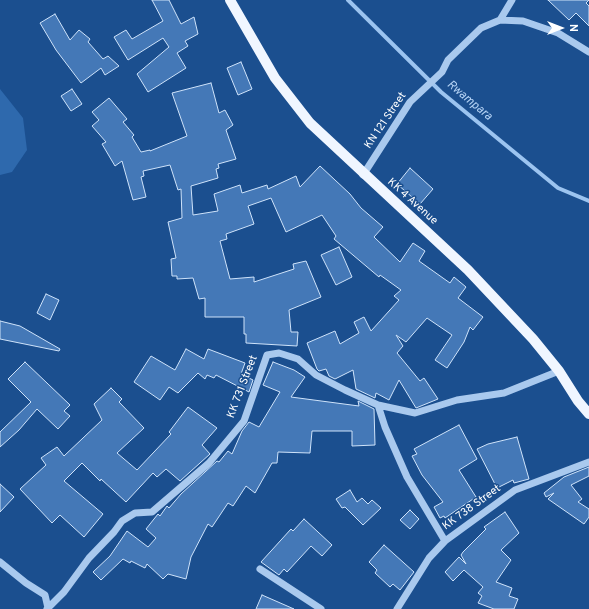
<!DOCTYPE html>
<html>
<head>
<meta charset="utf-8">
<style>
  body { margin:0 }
  #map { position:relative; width:589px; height:609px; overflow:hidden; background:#1b4f8f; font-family:Overpass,sans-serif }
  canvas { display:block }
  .north { position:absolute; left:541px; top:8px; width:40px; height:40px; -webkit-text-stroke:3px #1b4f8f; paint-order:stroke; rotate:90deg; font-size:11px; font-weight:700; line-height:16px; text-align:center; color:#fff }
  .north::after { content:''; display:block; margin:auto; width:14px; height:18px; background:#fff; clip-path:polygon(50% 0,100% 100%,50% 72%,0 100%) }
</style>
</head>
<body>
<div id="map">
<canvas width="589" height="609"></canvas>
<div class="north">N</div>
</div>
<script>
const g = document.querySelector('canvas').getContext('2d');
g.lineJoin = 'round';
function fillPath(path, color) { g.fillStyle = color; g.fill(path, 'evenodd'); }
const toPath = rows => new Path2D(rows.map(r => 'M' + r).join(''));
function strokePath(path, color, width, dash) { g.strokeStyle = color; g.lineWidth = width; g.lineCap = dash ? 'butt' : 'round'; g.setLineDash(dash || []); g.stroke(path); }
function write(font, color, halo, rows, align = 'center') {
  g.font = font + ' Overpass,sans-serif'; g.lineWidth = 3; g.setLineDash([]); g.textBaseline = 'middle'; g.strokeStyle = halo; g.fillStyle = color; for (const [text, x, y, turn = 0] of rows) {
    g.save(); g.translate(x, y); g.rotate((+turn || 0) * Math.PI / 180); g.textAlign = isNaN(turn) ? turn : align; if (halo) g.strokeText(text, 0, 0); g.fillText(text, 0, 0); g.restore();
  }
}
fillPath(toPath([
  [0,89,23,118,27,150,12,172,0,175]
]), '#2e69ad');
strokePath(toPath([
  [348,0,441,92,558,188,589,201]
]), '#9cc4f0', 4);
const building = toPath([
  [152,0,169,0,181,24,194,17,198,34,185,41,188,46,177,53,186,68,148,92,137,74,169,47,163,38,128,60,114,37,126,30,132,39,163,21,152,0],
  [548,0,589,0,586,3,589,6,589,26,576,13,569,20,548,0],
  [55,14,70,40,79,30,90,39,88,42,103,59,108,56,119,66,105,75,101,68,81,83,56,50,40,23,55,14],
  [241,62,252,89,238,95,227,68,241,62],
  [211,83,219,113,225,110,233,125,226,130,236,159,218,164,219,168,216,169,218,178,191,186,193,215,218,211,214,194,240,185,242,193,267,185,268,189,296,176,300,187,320,166,350,194,361,208,383,227,374,237,400,262,413,243,425,251,419,261,450,283,454,277,466,287,458,298,483,317,473,330,470,327,464,342,447,368,435,360,452,335,427,318,406,342,396,335,403,346,397,353,420,381,424,378,438,399,416,408,399,380,389,400,376,393,375,398,356,389,353,370,335,379,329,376,326,369,319,371,317,369,307,343,335,331,340,344,359,333,354,322,364,317,371,331,399,300,394,296,401,290,380,275,379,277,334,239,336,236,322,215,286,232,271,198,248,206,254,224,226,234,227,239,220,241,230,279,254,277,254,282,294,269,293,264,306,261,321,297,289,310,291,332,298,332,297,346,246,343,246,334,244,334,244,317,205,317,205,298,199,299,193,278,177,279,177,276,172,276,171,259,176,258,168,222,182,218,181,189,178,190,170,165,143,171,144,176,141,177,146,197,133,200,122,161,115,166,102,144,106,142,92,126,99,120,92,112,109,98,127,119,123,122,134,135,132,137,141,152,150,150,150,151,187,136,172,93,211,83],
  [72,89,82,104,71,111,61,96,72,89],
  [410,168,433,189,420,204,397,184,410,168],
  [339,247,352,277,336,285,321,255,339,247],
  [46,294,59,300,50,320,37,313,46,294],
  [0,321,20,326,60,349,59,351,0,339,0,321],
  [186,349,204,359,208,349,245,363,241,374,253,380,249,392,216,375,214,378,207,375,205,379,198,373,178,393,169,387,160,400,134,382,151,356,175,370,186,349],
  [25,362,70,405,64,411,70,416,58,429,37,409,19,430,0,447,0,432,31,402,8,379,25,362],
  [273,362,294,370,305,377,291,397,359,406,358,401,374,409,375,445,352,446,352,431,312,431,310,453,278,452,277,463,272,463,255,493,246,486,233,506,228,503,212,527,208,524,191,557,186,579,168,574,163,579,147,564,145,568,131,561,130,563,123,559,101,580,93,572,110,556,127,531,148,547,156,538,146,529,158,514,160,516,167,506,169,508,181,494,217,461,219,462,228,451,232,454,242,431,249,422,259,427,280,392,263,385,273,362],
  [111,388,122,399,119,402,144,428,117,453,137,470,171,434,169,432,188,407,217,428,202,445,210,454,180,481,166,469,157,477,153,473,126,502,101,479,100,481,82,463,64,481,103,514,84,537,60,515,52,523,20,489,46,465,41,458,57,447,64,456,102,420,94,404,111,388],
  [459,425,477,459,459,470,476,497,445,518,444,516,440,518,434,507,443,502,422,475,412,456,417,454,414,449,459,425],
  [517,437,529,479,514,483,513,480,497,488,477,449,488,444,517,437],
  [589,467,589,476,571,485,582,499,578,502,589,509,589,517,584,524,548,499,554,493,546,497,544,493,564,477,589,467],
  [0,484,14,497,0,512,0,484],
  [350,490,357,502,362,498,368,504,372,500,381,508,363,525,345,507,342,508,336,499,350,490],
  [410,510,419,519,410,529,400,520,410,510],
  [505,512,519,533,501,550,511,560,496,582,512,588,509,596,518,599,514,609,494,609,478,603,482,596,478,593,483,587,464,570,453,581,445,572,459,557,466,564,461,555,463,552,486,529,484,527,505,512],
  [304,519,332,545,322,556,311,546,287,572,284,569,279,575,261,562,291,529,293,531,304,519],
  [384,545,414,572,400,590,393,584,390,587,375,573,377,570,369,562,384,545],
  [262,595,294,609,256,609,262,595]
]);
fillPath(building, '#4478b7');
strokePath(building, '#cfe3fa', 1);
strokePath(toPath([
  [500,20,512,0],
  [363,175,410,102,442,72,448,60,481,28,500,20,523,21,558,33,589,52],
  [378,405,385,427,407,477,445,541],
  [0,562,26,583,45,595,48,608],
  [260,569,321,609],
  [47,609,64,592,89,558,114,532,122,521,135,513,152,512,209,463,244,421,267,355,279,353,298,359,316,375,345,390,378,405,415,413,457,400,504,393,559,371],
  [397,609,429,558,445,541,515,490,589,462]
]), '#a9c9ee', 7);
strokePath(toPath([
  [230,0,275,78,310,123,468,270,533,339,559,371,578,401,589,414]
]), '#f0f6ff', 10);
write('11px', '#fff', '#1b4f8f', [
  ["KN 121 Street",386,121,-56],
  ["KK 4 Avenue",412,202,42],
  ["KK 731 Street",243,387,-69],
  ["KK 738 Street",472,508,-36]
]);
write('italic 12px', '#b5d3f5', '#1b4f8f', [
  ["Rwampara",469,101,40]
]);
</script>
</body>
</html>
